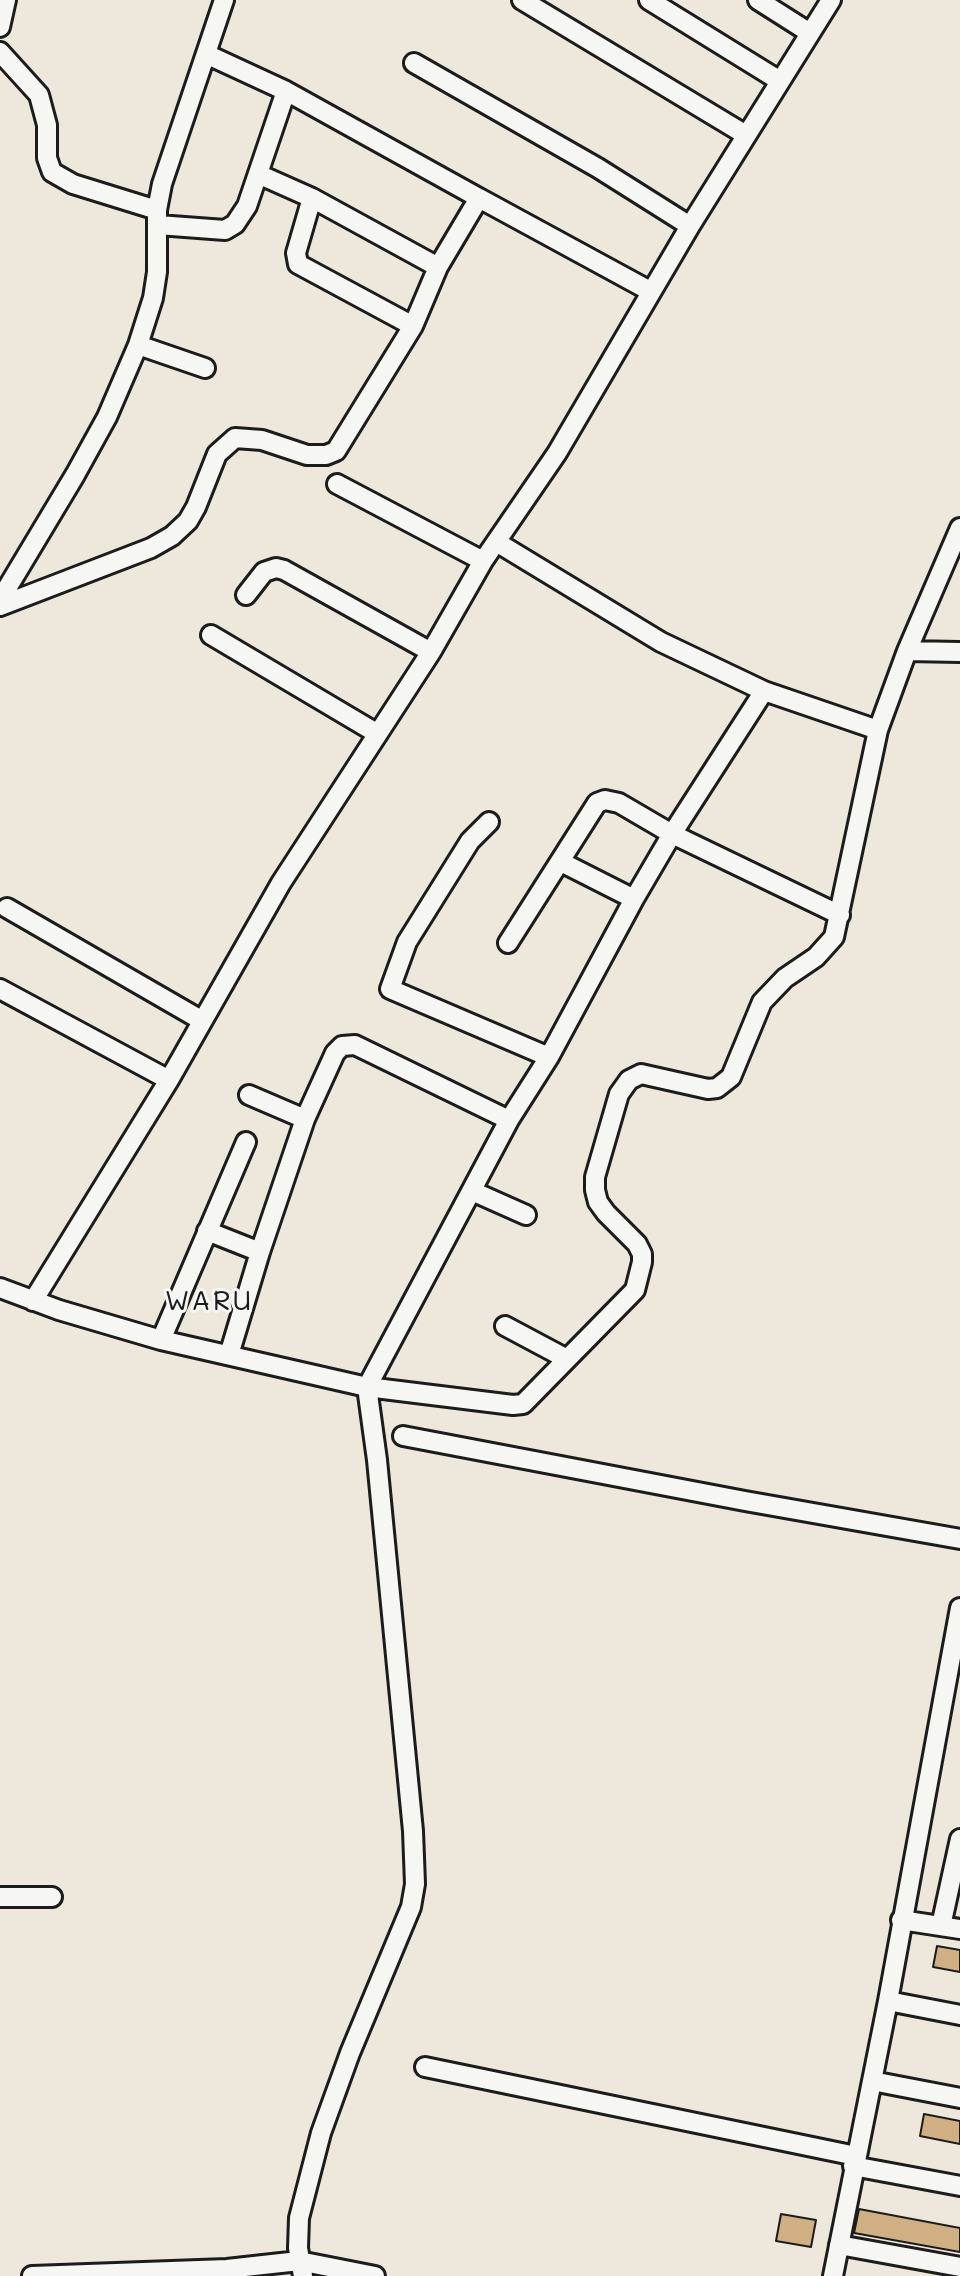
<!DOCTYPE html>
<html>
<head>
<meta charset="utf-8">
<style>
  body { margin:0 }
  canvas { display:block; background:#eee8dc }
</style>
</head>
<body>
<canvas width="960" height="2276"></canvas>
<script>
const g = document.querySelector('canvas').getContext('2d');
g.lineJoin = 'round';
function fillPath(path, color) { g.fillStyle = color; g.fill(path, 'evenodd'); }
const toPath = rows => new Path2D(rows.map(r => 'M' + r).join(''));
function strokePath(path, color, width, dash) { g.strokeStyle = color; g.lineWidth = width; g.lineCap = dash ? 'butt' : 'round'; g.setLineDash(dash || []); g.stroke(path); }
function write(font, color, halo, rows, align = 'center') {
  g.font = font + ' Mali,sans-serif'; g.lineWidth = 6; g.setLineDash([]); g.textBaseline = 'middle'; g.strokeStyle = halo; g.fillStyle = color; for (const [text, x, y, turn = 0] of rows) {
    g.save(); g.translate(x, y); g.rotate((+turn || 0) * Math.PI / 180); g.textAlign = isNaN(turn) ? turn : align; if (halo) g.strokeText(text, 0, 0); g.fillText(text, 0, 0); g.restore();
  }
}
const building = toPath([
  [937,1946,960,1950,960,1972,933,1967,937,1946],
  [924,2114,960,2121,960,2144,920,2136,924,2114],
  [859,2209,960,2228,960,2252,854,2233,859,2209],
  [781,2214,816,2220,811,2247,776,2241,781,2214]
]);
fillPath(building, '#d0af83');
strokePath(building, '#1c1c1c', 2);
const minor = toPath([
  [522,0,746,135],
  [649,0,780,81],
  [758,0,810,33],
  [0,27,6,0],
  [0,52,39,95,47,125,47,158,52,172,73,184,157,210],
  [414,63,598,168,690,226],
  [258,174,312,198,438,267],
  [312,198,296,253,298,264,413,326],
  [479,198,650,291],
  [158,225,225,230,235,224,247,206,286,91],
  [138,345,205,368],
  [337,484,483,561],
  [498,543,661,642,764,691,878,730],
  [246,595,264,572,276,568,284,570,431,652],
  [0,600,75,475,107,417,138,345,153,298,157,272,157,210,162,184,224,0],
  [0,606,151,548,172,536,188,521,196,507,217,454,235,438,262,440,307,455,326,455,336,451,413,326,438,267,479,198,286,91,206,54],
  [211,635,378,734],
  [907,651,960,528],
  [489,822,470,841,407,942,390,989,549,1057],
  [561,862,634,899],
  [7,908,201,1020],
  [508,943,597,803,605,800,619,803,672,834,840,915],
  [0,989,169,1080,33,1301],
  [169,1080,281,883,431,652,483,561,557,453,690,226,831,0],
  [249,1095,305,1119],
  [472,1191,526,1215],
  [207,1231,260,1252],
  [0,1288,59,1310,161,1340,367,1387,513,1405,523,1404,635,1290,642,1262,642,1254,637,1244,606,1213,598,1202,595,1190,595,1177,619,1094,629,1080,641,1074,708,1089,717,1088,731,1077,762,1002,785,978,816,957,834,937,878,730,907,651,960,652],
  [505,1326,567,1359],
  [161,1340,246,1142],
  [229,1355,260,1252,305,1119,335,1053,342,1046,355,1045,509,1120],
  [403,1436,745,1501,960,1539],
  [0,1897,52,1897],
  [901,1920,960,1929],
  [941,1926,960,1839],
  [888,2001,960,2015],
  [425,2067,856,2156],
  [872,2081,960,2098],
  [853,2166,960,2186],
  [839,2245,960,2267],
  [32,2276,227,2269,299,2261,375,2276],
  [303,2276,298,2248,299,2218,321,2133,350,2053,411,1907,415,1884,413,1831,377,1460,367,1387,509,1120,549,1057,634,899,672,834,764,691],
  [833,2276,888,2001,960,1608]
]);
strokePath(minor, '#1c1c1c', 24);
strokePath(minor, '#f6f6f2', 18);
g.letterSpacing = '2px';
write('28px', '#1c1c1c', '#f6f6f2', [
  ["WARU",209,1301]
]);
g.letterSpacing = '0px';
</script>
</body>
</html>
